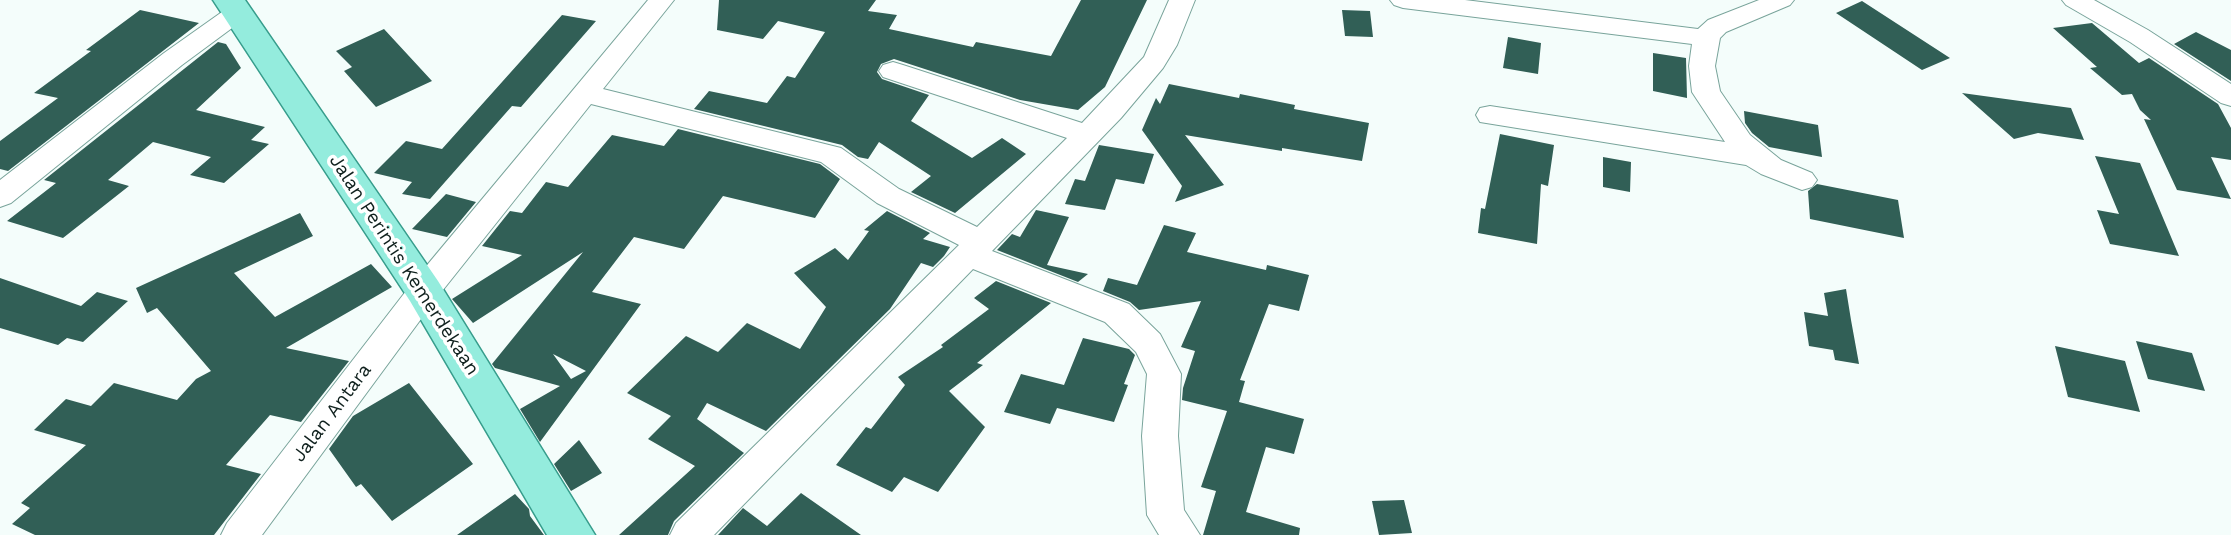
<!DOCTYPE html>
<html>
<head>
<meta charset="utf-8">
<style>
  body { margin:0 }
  canvas { display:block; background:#f4fdfb }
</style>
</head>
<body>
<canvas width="2231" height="535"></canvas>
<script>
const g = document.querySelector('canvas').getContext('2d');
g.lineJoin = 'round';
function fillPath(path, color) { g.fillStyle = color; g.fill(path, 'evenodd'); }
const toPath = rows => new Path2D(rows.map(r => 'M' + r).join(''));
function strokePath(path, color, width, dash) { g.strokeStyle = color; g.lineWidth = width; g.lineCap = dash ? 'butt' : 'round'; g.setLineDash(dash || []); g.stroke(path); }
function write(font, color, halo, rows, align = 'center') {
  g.font = font + ' "Work Sans",sans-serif'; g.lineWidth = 7; g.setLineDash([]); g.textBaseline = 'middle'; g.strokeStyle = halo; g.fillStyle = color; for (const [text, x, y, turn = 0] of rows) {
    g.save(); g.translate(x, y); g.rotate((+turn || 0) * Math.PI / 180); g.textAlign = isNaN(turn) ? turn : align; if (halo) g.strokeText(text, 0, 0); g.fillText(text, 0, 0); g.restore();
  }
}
fillPath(toPath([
  [719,0,876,0,868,11,897,15,889,29,973,47,976,42,1051,56,1081,0,1147,0,1105,87,1078,110,1020,100,894,59,881,64,877,72,882,79,929,95,911,121,972,158,1002,138,1026,154,955,213,911,192,931,176,879,142,868,159,858,157,842,145,694,109,709,91,767,103,787,76,795,78,825,32,778,21,763,39,717,30],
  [1862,1,1950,58,1922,70,1836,13],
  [140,10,199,23,8,171,0,169,0,141,58,98,34,93,91,51,86,50],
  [1342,10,1370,11,1373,37,1345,36],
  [562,15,596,21,521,107,512,106,430,199,402,194,412,182,374,173,406,141,442,149],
  [2092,23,2139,63,2149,58,2218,104,2231,128,2231,160,2211,157,2231,199,2177,190,2144,119,2151,120,2140,110,2132,94,2122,95,2090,68,2097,67,2053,28],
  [384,29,432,81,376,107,344,71,352,67,336,51],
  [2196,32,2231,50,2231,81,2174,44],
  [1508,37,1541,43,1538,74,1503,68],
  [218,42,226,44,241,68,196,110,265,127,251,140,269,144,224,183,190,175,211,157,153,142,108,180,129,186,63,238,7,221,56,183,44,180],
  [1653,53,1686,58,1687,98,1653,91],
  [1169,84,1239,98,1240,94,1295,105,1294,109,1369,123,1362,161,1282,148,1282,151,1185,135,1224,185,1175,202,1182,186,1142,130,1156,98,1160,104],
  [1962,93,2071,108,2084,140,2038,133,2014,139],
  [1744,111,1818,125,1822,157,1769,147,1752,133,1745,123],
  [678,129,820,164,840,179,815,218,723,196,684,249,634,237,592,292,641,304,540,442,520,409,560,386,495,368,492,364,583,252,473,323,452,299,522,255,482,246,510,211,522,213,546,182,568,187,612,135,664,146],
  [553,354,586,371,571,379],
  [1500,134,1554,145,1548,186,1541,184,1537,244,1478,233,1481,208,1485,209],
  [1099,145,1154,154,1144,184,1116,179,1105,210,1065,204,1075,179,1085,181],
  [2095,156,2140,163,2179,256,2110,244,2097,210,2119,214],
  [1603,157,1631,162,1630,192,1603,187],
  [1817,184,1898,200,1904,238,1810,219,1808,191],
  [446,194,476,202,447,237,412,229],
  [1036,210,1069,217,1047,265,1088,274,1078,282,997,250,1012,234,1020,237],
  [887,211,930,233,923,239,950,247,944,256,933,267,921,263,890,309,766,431,707,403,697,419,744,453,674,521,668,535,619,535,695,466,648,439,671,416,627,393,686,336,718,352,747,323,800,349,826,307,794,273,835,248,848,260,869,231,864,230],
  [300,213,313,236,234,273,275,317,371,264,392,287,286,348,349,361,301,422,270,415,226,465,261,474,214,535,35,535,12,524,30,508,21,503,86,445,34,430,66,399,91,406,114,383,177,400,196,379,211,371,157,308,147,313,136,288],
  [1164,225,1196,233,1187,252,1266,270,1267,265,1309,275,1299,311,1269,304,1240,380,1245,381,1239,402,1304,419,1294,454,1266,447,1246,512,1300,528,1299,535,1203,535,1216,491,1201,487,1227,411,1182,400,1183,388,1195,351,1181,347,1201,301,1139,310,1130,302,1103,291,1108,278,1137,285],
  [0,278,81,306,97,292,128,301,83,342,67,338,58,345,0,328],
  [996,281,1051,303,977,363,983,365,949,391,985,427,938,492,904,477,892,492,836,465,866,427,871,429,905,385,898,377,943,347,941,345,989,309,974,298],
  [1846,289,1851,320,1859,364,1835,360,1833,350,1809,346,1804,312,1828,316,1824,293],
  [1083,338,1129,349,1135,355,1124,384,1128,385,1114,422,1057,408,1050,424,1004,412,1021,374,1064,385],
  [2136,341,2192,353,2205,391,2148,379],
  [2055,346,2125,361,2140,412,2068,397],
  [409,383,473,464,392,521,361,484,356,487,329,449,353,416],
  [579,440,602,473,571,491,554,464],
  [801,493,861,535,718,535,743,508,767,526],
  [515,494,529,509,530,516,544,535,457,535],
  [1404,500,1412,533,1379,535,1372,501]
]), '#315f56');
const minor = toPath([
  [648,0,674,0,603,89,841,148,899,189,977,227,1067,138,883,77,879,71,883,65,893,62,903,65,1082,123,1144,57,1169,0,1195,0,1177,45,1163,68,1121,118,992,251,1129,304,1160,334,1181,374,1178,436,1184,510,1200,535,1159,535,1147,515,1142,436,1147,374,1136,352,1105,322,973,269,714,535,670,535,676,523,959,245,877,203,821,162,591,104,435,300,262,535,221,535,227,523,413,282,648,0],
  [1390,0,1465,0,1698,29,1708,20,1759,0,1794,0,1790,5,1726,32,1720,38,1715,66,1720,91,1750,135,1781,160,1812,173,1817,180,1812,187,1802,190,1761,174,1746,165,1480,122,1476,115,1480,108,1490,106,1725,142,1692,92,1689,66,1692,44,1403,8,1394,5,1390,0],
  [2062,0,2094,0,2148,30,2231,84,2231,106,2221,103,2130,42,2066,5,2062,0],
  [238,4,247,7,251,12,247,17,182,65,11,203,0,207,0,180,164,53,229,7,238,4]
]);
const major = toPath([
  [213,0,245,0,438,281,595,535,547,535,410,301,213,0]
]);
strokePath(minor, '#79a49b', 2);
strokePath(major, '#379d8c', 3);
fillPath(minor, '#fff');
fillPath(major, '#94ecdd');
write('19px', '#10211e', '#fff', [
  ["Jalan Perintis Kemerdekaan",404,265,57],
  ["Jalan Antara",332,413,-53]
]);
</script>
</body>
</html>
